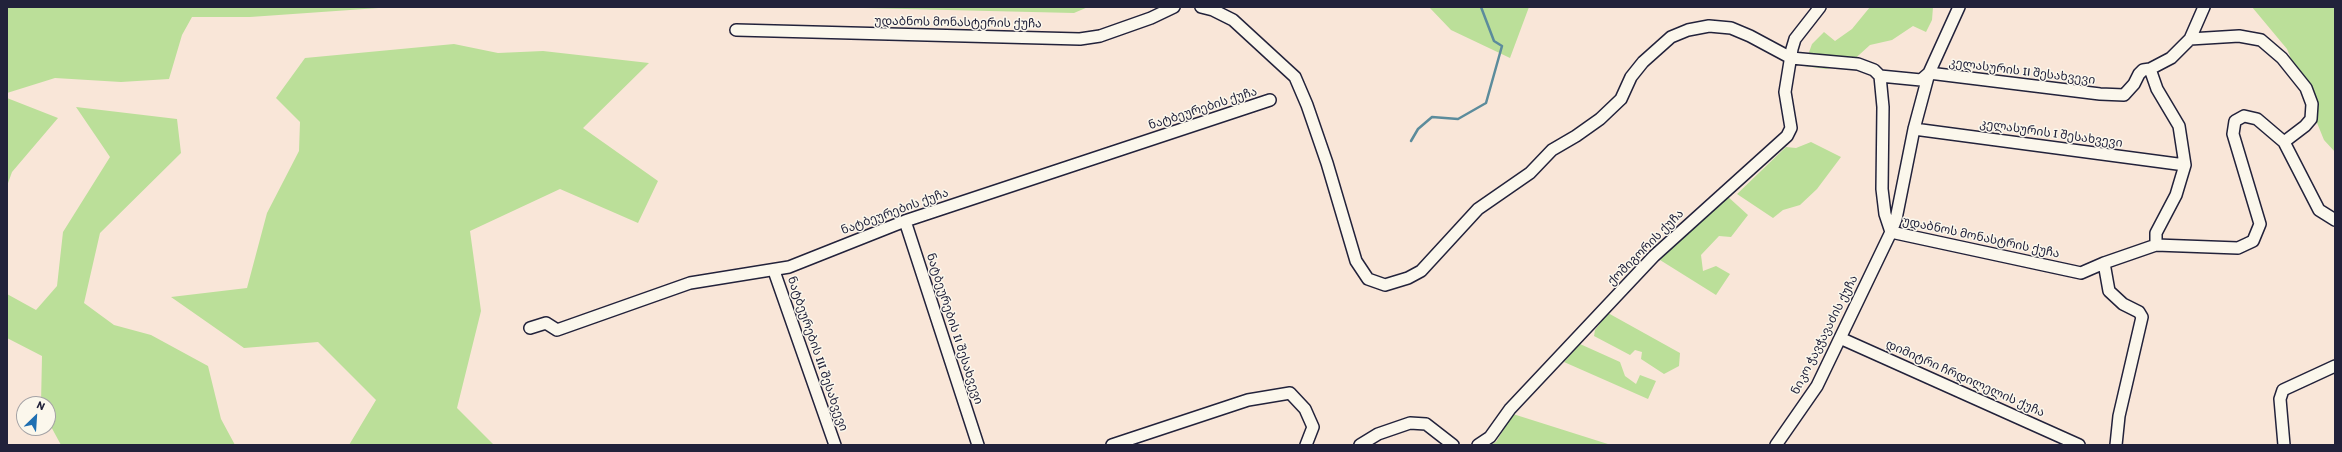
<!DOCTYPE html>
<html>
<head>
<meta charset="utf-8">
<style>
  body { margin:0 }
  #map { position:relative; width:2342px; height:452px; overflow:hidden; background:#f9e6d8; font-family:Itim,sans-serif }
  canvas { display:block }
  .frame { position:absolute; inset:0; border:8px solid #22223b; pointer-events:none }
  .north { position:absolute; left:16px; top:396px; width:40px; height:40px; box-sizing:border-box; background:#fbf7ec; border:1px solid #a4a2a5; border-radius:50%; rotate:25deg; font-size:11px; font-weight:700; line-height:16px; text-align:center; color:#22223b }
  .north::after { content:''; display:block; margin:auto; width:14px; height:18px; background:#1f6fb2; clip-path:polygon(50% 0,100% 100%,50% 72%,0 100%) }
</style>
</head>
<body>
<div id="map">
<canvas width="2342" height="452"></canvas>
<div class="frame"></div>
<div class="north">N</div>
</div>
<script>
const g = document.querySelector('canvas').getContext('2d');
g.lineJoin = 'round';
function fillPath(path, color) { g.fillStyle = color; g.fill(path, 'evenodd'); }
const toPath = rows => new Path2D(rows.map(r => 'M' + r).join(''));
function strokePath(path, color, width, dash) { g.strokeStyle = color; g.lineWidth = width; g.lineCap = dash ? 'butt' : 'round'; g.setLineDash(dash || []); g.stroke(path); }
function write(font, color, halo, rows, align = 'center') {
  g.font = font + ' Itim,"Noto Sans Georgian",sans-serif'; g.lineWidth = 3; g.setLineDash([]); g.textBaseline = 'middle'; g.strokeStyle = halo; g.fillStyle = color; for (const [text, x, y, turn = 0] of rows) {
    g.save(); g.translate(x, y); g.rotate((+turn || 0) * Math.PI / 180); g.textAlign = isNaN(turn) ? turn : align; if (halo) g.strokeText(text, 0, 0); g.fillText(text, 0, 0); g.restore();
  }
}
fillPath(toPath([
  [7,7,393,7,250,17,192,17,182,35,169,79,121,82,55,78,7,93],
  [821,7,1088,7,1074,13],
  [1429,7,1529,7,1510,58,1451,30],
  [1870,7,1933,7,1932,20,1926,32,1913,26,1892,40,1870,45,1849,64,1826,69,1804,66,1812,44,1824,32,1835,41,1852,29],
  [2252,7,2335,7,2335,152,2324,140,2287,49],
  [454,44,498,53,543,51,649,63,583,128,658,181,638,223,560,189,470,231,481,311,457,408,494,445,349,445,376,400,318,342,244,348,171,297,247,288,267,213,299,151,300,122,276,98,305,58],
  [7,98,58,118,12,172,7,186],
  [76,107,177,119,181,153,100,233,84,303,114,325,151,335,208,366,221,419,235,445,61,445,48,421,48,404,41,404,42,356,7,338,7,294,36,310,57,286,63,232,110,157],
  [1811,142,1841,157,1817,189,1800,205,1783,210,1773,218,1737,194,1786,147,1796,148],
  [1726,195,1748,215,1731,237,1719,236,1701,255,1703,271,1716,266,1730,274,1716,295,1660,260],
  [1608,313,1680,353,1679,366,1664,374,1641,359,1642,352,1635,350,1630,355,1594,336,1595,330],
  [1580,344,1620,362,1625,376,1636,384,1640,375,1656,381,1648,399,1564,362],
  [1513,414,1611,445,1490,445,1496,442]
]), '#bbdf99');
strokePath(toPath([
  [1411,141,1418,129,1432,117,1458,119,1486,103,1502,46,1494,41,1481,7]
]), '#5c8c9c', 2.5);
const minor = toPath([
  [1201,7,1213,10,1233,20,1295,77,1307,105,1327,163,1356,261,1368,279,1385,285,1408,278,1421,271,1478,209,1530,173,1552,150,1576,136,1600,119,1621,99,1631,77,1643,62,1671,37,1688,30,1709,26,1731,28,1750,36,1791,58,1858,64,1874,70,1880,76,1883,107,1882,189,1885,214,1891,232,2081,273,2104,263,2156,245,2238,248,2253,241,2260,224,2233,134,2235,121,2244,116,2257,119,2284,142,2319,210,2335,220],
  [736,30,1080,39,1100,36,1151,18,1174,7],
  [2190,39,2204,7],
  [1880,76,1921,80,1929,73,2100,94,2124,95,2134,84,2139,74,2143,70,2150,69],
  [1914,129,2185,165],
  [905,221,978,445],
  [2156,245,2156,233,2176,195,2185,165,2179,126,2157,89,2150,69,2171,58,2190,39,2239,36,2261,40,2282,58,2306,88,2312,104,2311,119,2305,126,2284,142],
  [2104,263,2109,291,2123,304,2139,312,2142,317,2119,416,2116,445],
  [774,271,835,445],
  [530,328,546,323,557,330,690,283,789,267,905,221,1270,100],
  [1840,338,2079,445],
  [1112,445,1248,400,1290,393,1305,409,1313,427,1306,445],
  [1360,445,1378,434,1410,423,1426,424,1453,445],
  [1478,445,1490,437,1510,409,1654,256,1787,136,1791,128,1785,92,1792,49,1795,39,1820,7],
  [1776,445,1817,386,1891,232,1896,219,1914,129,1929,73,1959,7],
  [2284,445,2280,399,2283,390,2335,366]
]);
strokePath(minor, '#22223b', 14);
strokePath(minor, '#fbf7ec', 11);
write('12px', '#22223b', '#fbf7ec', [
  ["უდაბნოს მონასტერის ქუჩა",958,23,1],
  ["კელასურის II შესახვევი",2022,72,7],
  ["ნატბეურების ქუჩა",1203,109,-18],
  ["კელასურის I შესახვევი",2051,134,8],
  ["ნატბეურების ქუჩა",895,212,-20],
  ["უდაბნოს მონასტრის ქუჩა",1981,238,12],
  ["ქოშიგორის ქუჩა",1646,248,-45],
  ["ნატბეურების II შესახვევი",954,329,72],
  ["ნიკო ჭავჭავაძის ქუჩა",1825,335,-63],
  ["ნატბეურების III შესახვევი",817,354,71],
  ["დიმიტრი ჩრდილელის ქუჩა",1965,379,24]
]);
</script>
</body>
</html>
